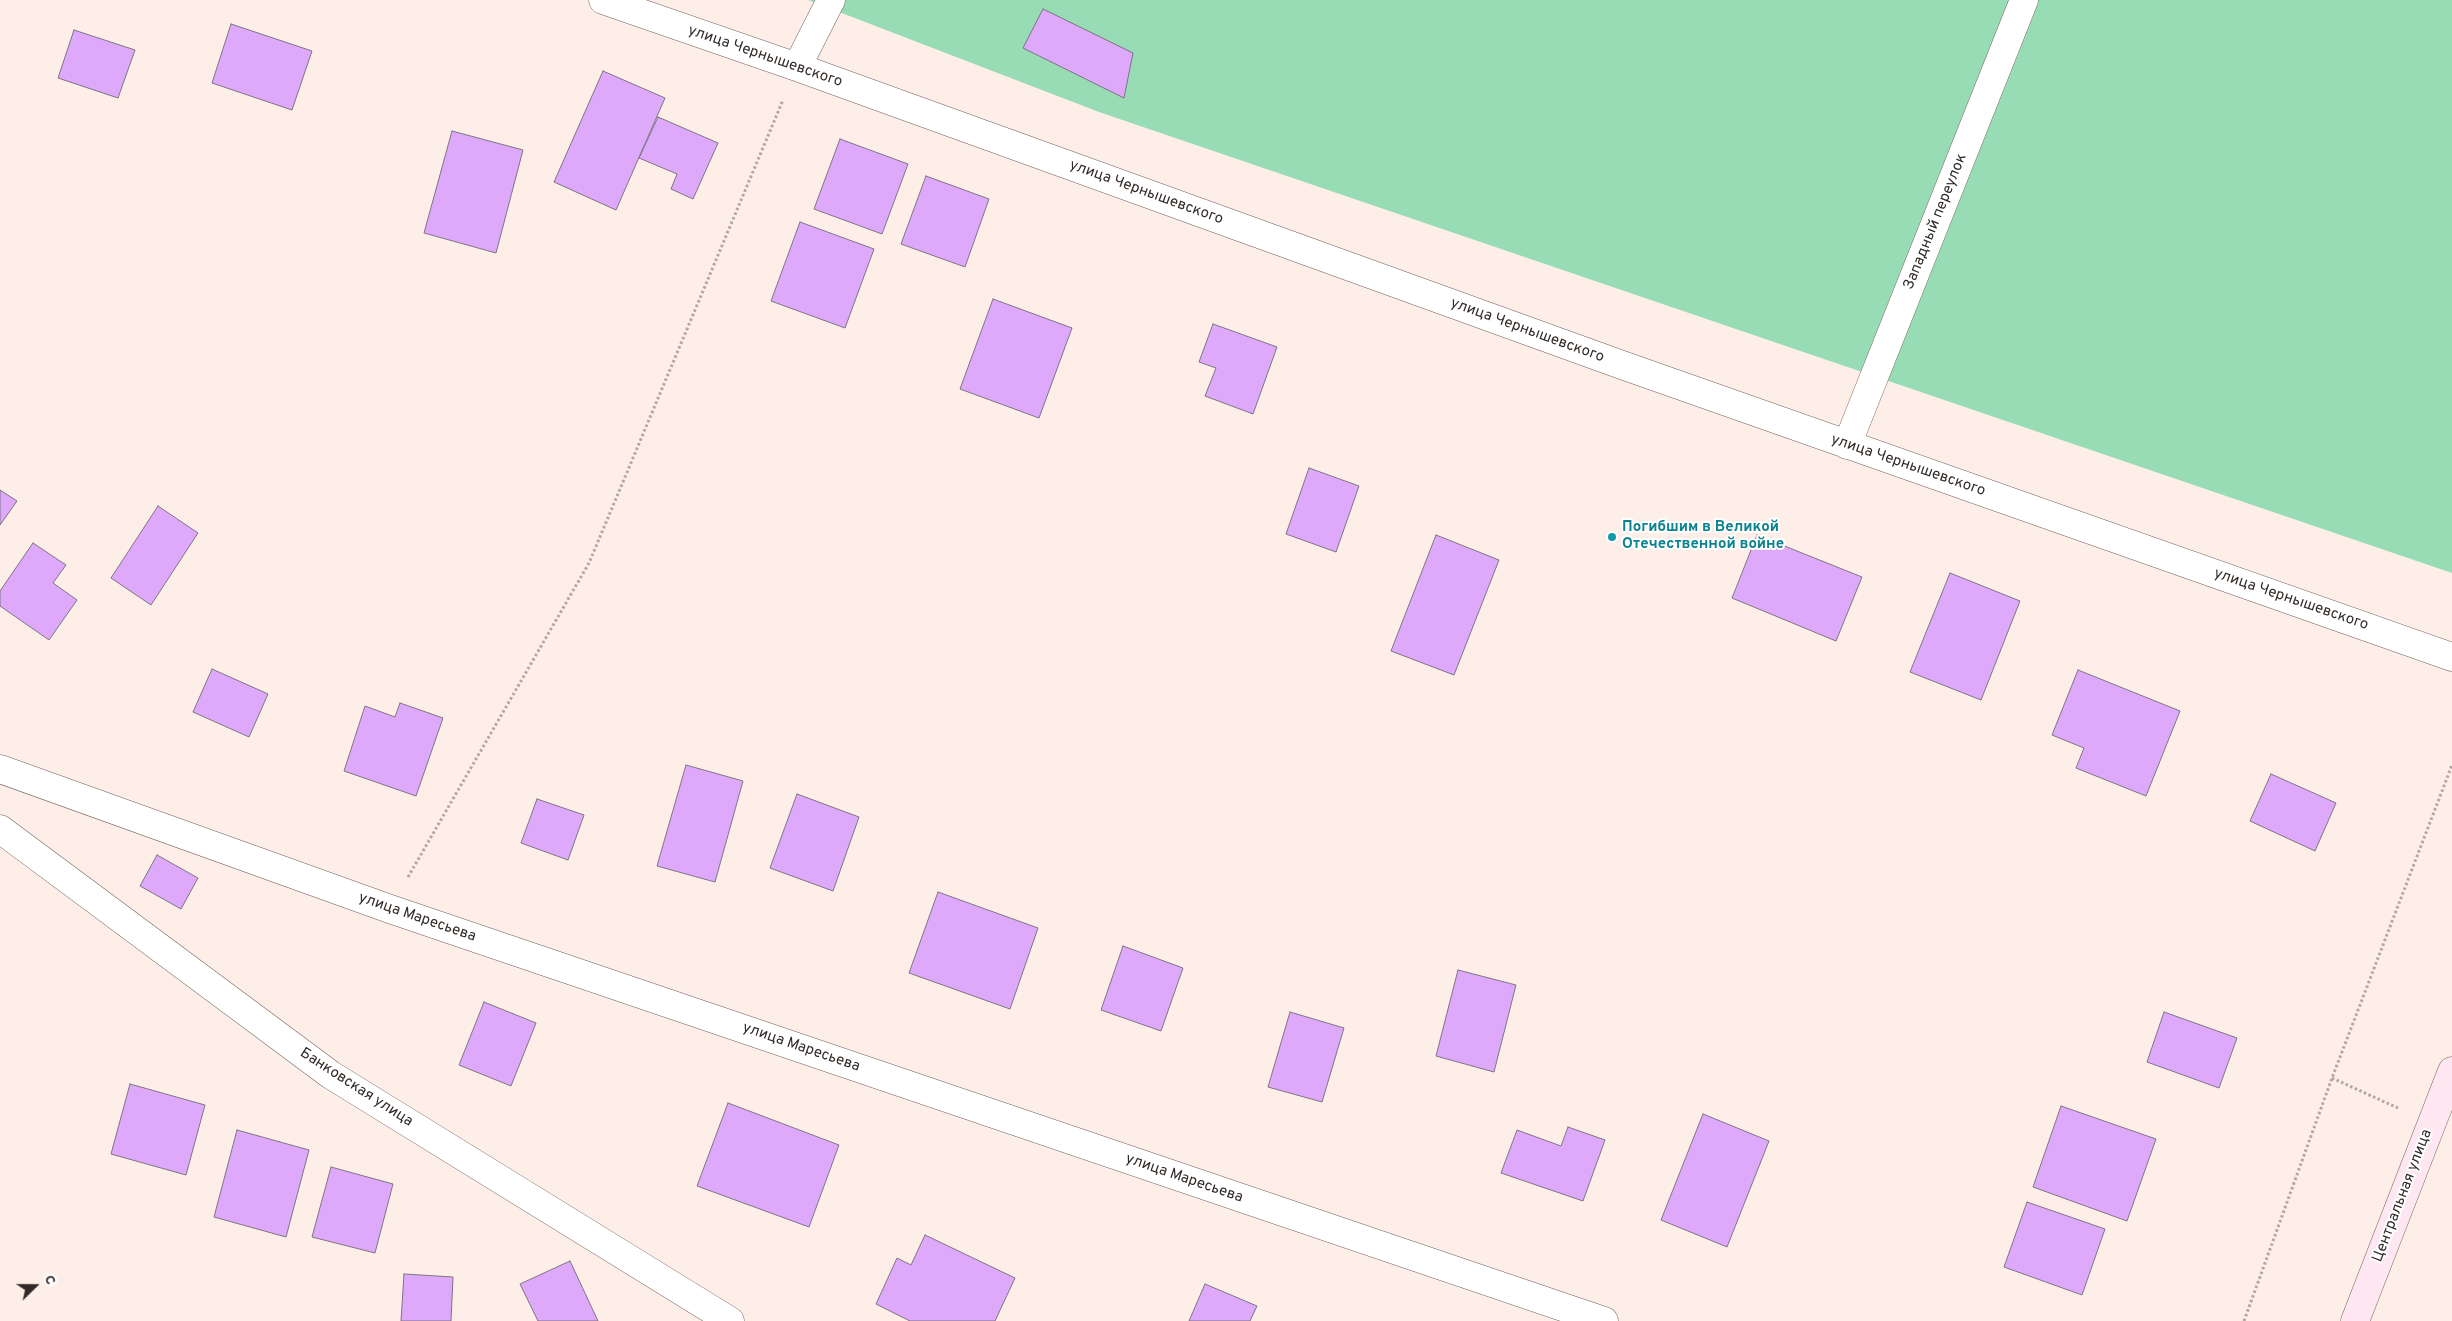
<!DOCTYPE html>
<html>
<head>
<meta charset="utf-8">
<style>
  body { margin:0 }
  #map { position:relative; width:2452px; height:1321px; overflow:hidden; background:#feeee8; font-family:Overpass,sans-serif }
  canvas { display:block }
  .north { position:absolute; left:10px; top:1261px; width:50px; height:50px; -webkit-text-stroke:4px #fff; paint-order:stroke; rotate:68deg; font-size:14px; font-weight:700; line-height:20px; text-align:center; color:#312a27 }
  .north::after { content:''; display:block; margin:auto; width:18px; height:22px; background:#312a27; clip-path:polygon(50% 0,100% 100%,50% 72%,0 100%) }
</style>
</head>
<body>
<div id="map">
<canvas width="2452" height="1321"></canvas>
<div class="north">С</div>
</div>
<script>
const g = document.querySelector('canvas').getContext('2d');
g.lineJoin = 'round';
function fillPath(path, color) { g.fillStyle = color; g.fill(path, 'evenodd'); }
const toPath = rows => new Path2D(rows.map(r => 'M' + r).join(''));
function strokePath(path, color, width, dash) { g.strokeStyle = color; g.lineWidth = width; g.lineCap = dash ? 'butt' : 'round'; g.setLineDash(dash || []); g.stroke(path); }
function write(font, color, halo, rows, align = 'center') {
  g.font = font + ' Overpass,sans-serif'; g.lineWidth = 4; g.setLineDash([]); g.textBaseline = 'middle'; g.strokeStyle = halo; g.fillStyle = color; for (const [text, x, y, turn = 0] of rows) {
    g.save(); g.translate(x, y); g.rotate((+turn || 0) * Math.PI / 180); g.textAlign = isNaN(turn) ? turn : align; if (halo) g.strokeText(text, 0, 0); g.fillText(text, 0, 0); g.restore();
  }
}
fillPath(toPath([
  [808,0,2452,0,2452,573,1099,112]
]), '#98dcb5');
const building = toPath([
  [1043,9,1133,53,1124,98,1023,48,1043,9],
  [231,24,312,51,292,110,212,83,231,24],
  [74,30,135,50,118,98,58,78,74,30],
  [603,71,665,98,616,210,554,182,603,71],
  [658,117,718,143,693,199,671,189,677,174,639,158,658,117],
  [452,131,523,150,496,253,424,233,452,131],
  [840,139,908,164,882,234,814,209,840,139],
  [926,176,989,199,965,267,901,244,926,176],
  [800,222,874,249,845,328,771,301,800,222],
  [993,299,1072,328,1039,418,960,389,993,299],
  [1213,324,1277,347,1253,414,1205,396,1216,368,1199,362,1213,324],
  [1309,468,1359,486,1336,552,1286,534,1309,468],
  [0,490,17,501,0,525,0,490],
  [158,506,198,533,151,605,111,578,158,506],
  [1436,535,1499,560,1454,675,1391,651,1436,535],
  [1757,535,1862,577,1836,641,1732,598,1757,535],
  [33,543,66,565,53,583,77,600,49,640,0,606,0,591,33,543],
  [1950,573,2020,601,1981,700,1910,672,1950,573],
  [212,669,268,694,249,737,193,712,212,669],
  [2078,670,2180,711,2146,796,2076,768,2084,748,2052,735,2078,670],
  [400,703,443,718,416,796,344,771,365,706,395,717,400,703],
  [686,765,743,781,715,882,657,866,686,765],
  [2271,774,2336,803,2315,851,2250,821,2271,774],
  [797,794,859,817,833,891,770,868,797,794],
  [537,799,584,815,568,860,521,843,537,799],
  [157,855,198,878,181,909,140,886,157,855],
  [938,892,1038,928,1010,1009,909,973,938,892],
  [1123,946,1183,968,1161,1031,1101,1010,1123,946],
  [1458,970,1516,985,1494,1072,1436,1056,1458,970],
  [484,1002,536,1023,511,1086,459,1065,484,1002],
  [1290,1012,1344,1028,1322,1102,1268,1087,1290,1012],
  [2164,1012,2237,1038,2219,1088,2147,1062,2164,1012],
  [130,1084,205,1105,186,1175,111,1154,130,1084],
  [728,1103,839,1145,809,1227,697,1186,728,1103],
  [2061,1106,2156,1139,2127,1221,2033,1187,2061,1106],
  [1703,1114,1769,1141,1727,1247,1661,1220,1703,1114],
  [1568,1127,1605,1140,1583,1201,1501,1173,1517,1130,1561,1146,1568,1127],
  [237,1130,309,1150,286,1237,214,1217,237,1130],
  [331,1167,393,1184,375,1253,312,1237,331,1167],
  [2027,1202,2105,1229,2082,1295,2004,1267,2027,1202],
  [925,1235,1015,1278,995,1321,910,1321,876,1304,897,1258,911,1265,925,1235],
  [570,1261,598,1321,538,1321,520,1284,570,1261],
  [404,1274,453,1277,451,1321,401,1321,404,1274],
  [1205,1284,1257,1306,1250,1321,1189,1321,1205,1284]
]);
fillPath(building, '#dea9fb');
strokePath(building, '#7d7483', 1);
const street = toPath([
  [603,0,797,67,1622,365,2452,657],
  [797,67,831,0],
  [1847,445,2024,0],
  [0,769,390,909,1604,1321],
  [0,829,331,1075,730,1321]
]);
const secondary = toPath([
  [2355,1321,2452,1071]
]);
strokePath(street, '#74635c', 29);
strokePath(secondary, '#74635c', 29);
strokePath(toPath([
  [408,877,589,563,783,100],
  [2332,1078,2398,1108],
  [2244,1321,2332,1078,2452,765]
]), '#b3a6a1', 3, [2.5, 2.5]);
strokePath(street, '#fff', 28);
strokePath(secondary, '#fee7f1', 28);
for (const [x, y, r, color] of [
  [1612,537,5,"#0f9aa8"]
]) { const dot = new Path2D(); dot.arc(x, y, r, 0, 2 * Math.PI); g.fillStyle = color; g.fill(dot); strokePath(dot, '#fff', 2); }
write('15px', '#312a27', '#fff', [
  ["улица Чернышевского",765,57,19],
  ["улица Чернышевского",1146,193,20],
  ["Западный переулок",1936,222,-68],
  ["улица Чернышевского",1527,331,20],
  ["улица Чернышевского",1908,466,19],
  ["улица Чернышевского",2291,600,19],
  ["улица Маресьева",417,918,19],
  ["улица Маресьева",801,1048,19],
  ["Банковская улица",356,1088,33],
  ["улица Маресьева",1184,1179,19],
  ["Центральная улица",2403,1196,-69]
]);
write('bold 15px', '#0d838f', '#fff', [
  ["Погибшим в Великой",1622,528],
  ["Отечественной войне",1622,545]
], 'left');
</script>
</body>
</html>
